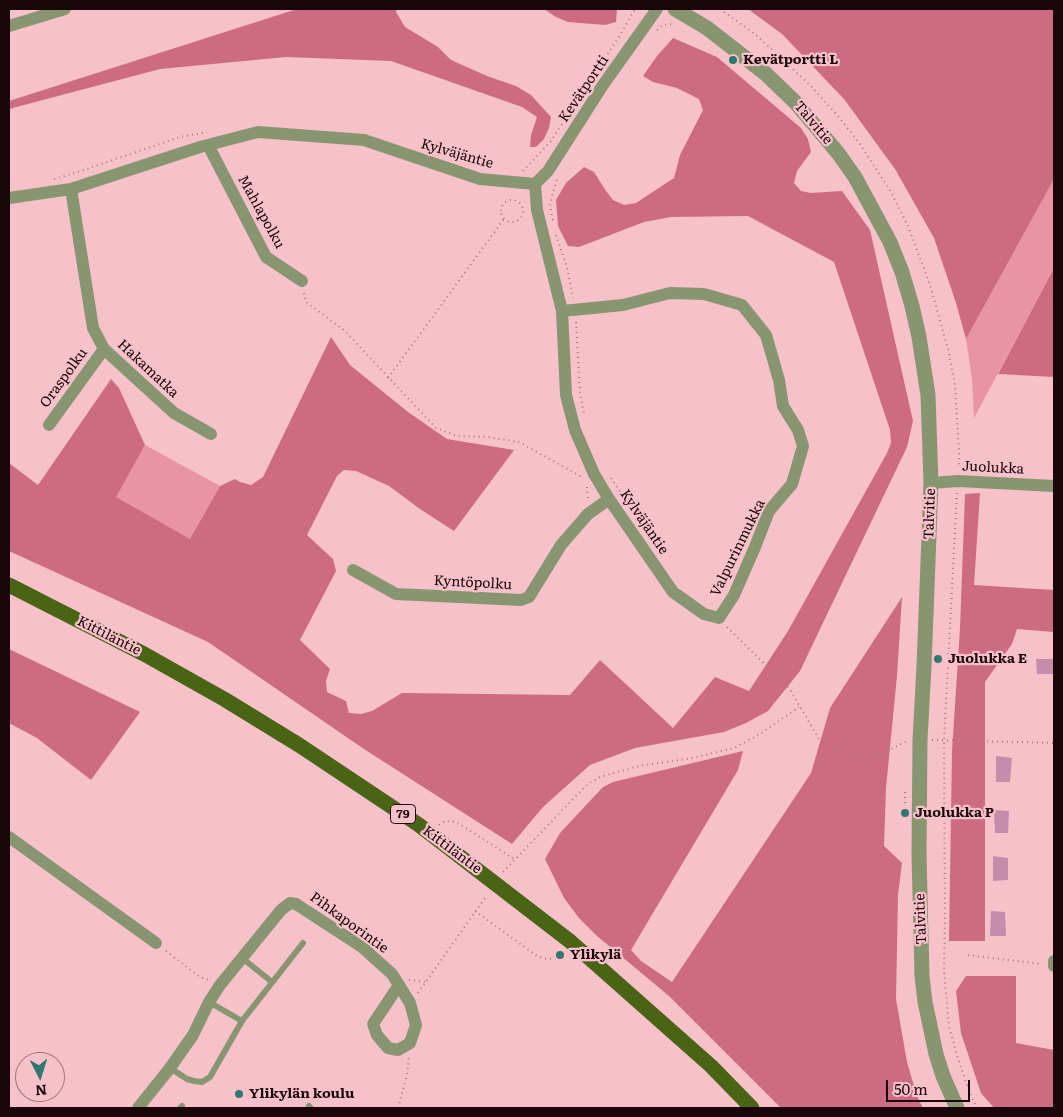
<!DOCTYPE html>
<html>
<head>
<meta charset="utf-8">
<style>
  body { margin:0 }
  #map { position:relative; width:1063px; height:1117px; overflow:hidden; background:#f7c1ca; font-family:Literata,serif }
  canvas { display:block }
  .frame { position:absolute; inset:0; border:10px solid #1a050a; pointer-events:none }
  .north { position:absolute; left:15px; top:1052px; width:50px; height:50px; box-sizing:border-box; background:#f7c1ca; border:1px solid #9f767d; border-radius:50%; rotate:175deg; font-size:14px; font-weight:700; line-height:20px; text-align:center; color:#1a050a }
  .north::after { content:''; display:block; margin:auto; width:18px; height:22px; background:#307771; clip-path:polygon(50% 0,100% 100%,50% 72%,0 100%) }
  .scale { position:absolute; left:886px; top:1080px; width:84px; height:22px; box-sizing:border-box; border:2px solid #1a050a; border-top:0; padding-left:6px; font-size:15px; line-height:18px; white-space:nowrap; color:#1a050a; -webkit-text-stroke:4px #f7c1ca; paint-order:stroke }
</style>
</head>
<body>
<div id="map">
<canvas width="1063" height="1117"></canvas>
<div class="frame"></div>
<div class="north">N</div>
<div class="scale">50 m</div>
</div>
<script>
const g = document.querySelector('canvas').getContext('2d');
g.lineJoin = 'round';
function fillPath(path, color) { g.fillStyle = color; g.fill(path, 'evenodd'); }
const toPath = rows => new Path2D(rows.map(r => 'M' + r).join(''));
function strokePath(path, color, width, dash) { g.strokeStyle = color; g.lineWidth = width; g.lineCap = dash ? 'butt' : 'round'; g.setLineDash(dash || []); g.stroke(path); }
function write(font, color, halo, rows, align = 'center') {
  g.font = font + ' Literata,serif'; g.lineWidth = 4.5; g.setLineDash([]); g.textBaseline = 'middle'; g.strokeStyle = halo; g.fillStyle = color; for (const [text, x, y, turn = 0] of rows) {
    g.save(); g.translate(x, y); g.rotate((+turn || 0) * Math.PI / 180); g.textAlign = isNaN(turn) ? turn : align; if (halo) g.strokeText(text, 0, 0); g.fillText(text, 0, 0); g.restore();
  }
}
fillPath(toPath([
  [1054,179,1054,268,974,418,972,379,966,339],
  [145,445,220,486,190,539,115,497]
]), '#e994a5');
fillPath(toPath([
  [297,9,397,9,396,12,405,27,438,47,451,60,487,76,516,86,531,95,551,117,549,128,544,139,536,147,530,147,531,135,537,117,522,107,391,61,286,57,160,69,9,109,9,101],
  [544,9,617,9,616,22,605,25,568,22,556,17],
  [748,9,1054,9,1054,179,966,339,956,303,934,238,895,169,844,99,782,34],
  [673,38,717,57,801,128,808,139,811,152,797,171,794,183,801,191,811,193,842,191,870,230,913,421,907,447,800,671,768,711,746,723,724,732,635,748,590,765,543,807,512,844,364,749,208,642,9,551,9,463,38,485,111,379,119,388,145,445,116,497,190,539,220,486,235,479,240,482,251,485,263,477,331,337,350,365,408,412,447,439,514,450,454,531,420,509,389,486,356,471,344,470,337,476,307,535,333,559,336,571,300,640,330,669,326,681,327,692,346,701,349,713,361,714,372,711,402,693,570,695,600,660,673,728,715,677,749,691,788,631,887,453,891,443,890,430,834,262,748,216,671,217,644,222,579,247,568,246,558,226,556,200,566,183,584,167,594,172,606,191,613,200,624,205,636,203,674,178,680,155,703,110,699,99,677,88,653,82,643,76,657,56],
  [1054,268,1054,377,998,374],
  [980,493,974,585,1054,590,1054,632,1017,629,1012,644,985,682,985,941,949,941,952,751,960,628,965,494],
  [902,597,897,676,886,788,884,846,902,863,898,895,896,999,907,1062,917,1096,923,1108,781,1108,669,996,597,936,579,918,564,898,545,859,560,833,603,787,613,782,743,751,738,770,631,950,641,961,672,982,811,773,830,708],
  [9,649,140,712,91,780,37,738,9,723],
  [966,976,1016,976,1016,1043,1054,1050,1054,1108,994,1108,981,1093,961,1033,956,991]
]), '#cd6b82');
fillPath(toPath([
  [1036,659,1054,659,1054,674,1037,674],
  [996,756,1012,758,1010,782,996,782],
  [994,810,1009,811,1008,833,995,833],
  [993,856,1008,858,1008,880,993,881],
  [991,911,1005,912,1006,936,990,936]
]), '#c58daa');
strokePath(toPath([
  [720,9,755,34,809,84,837,115,860,144,891,192,908,226,930,285,948,349,955,385,959,451,959,468],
  [657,30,663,25,673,24],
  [523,171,551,141,620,35,635,9],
  [54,179,75,173,180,137,207,132],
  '501 211a11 11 0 1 1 22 0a11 11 0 1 1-22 0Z',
  [553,220,550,206,553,192,557,179],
  [556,235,567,267,573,298],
  [304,293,306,302,345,331,436,428,457,436,488,437,519,442,582,477],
  [576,322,580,393,584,414],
  [388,378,504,219],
  [611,478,631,508],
  [587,487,588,500],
  [957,493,944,740,945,918,944,971,949,1026,958,1059,971,1096,977,1108],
  [727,627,789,688,819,739,828,746,841,753,857,758,883,753,907,741],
  [932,740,1054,743],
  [905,813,905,791],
  [439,825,445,821,452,821,461,825,514,859],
  [503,872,575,797,588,784,600,777,639,766,693,758,734,748,760,734,799,707],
  [475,911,537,956,547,959,555,958,560,955],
  [166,951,200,977,209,980],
  [968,955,1041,964],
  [409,980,426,982],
  [418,993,487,895],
  [398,1108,407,1075,409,1057]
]), '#a37981', 2, [1, 4]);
strokePath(toPath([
  [242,958,272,982],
  [209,1002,242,1021],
  [170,1068,187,1079,194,1081,202,1082,210,1077,242,1021,303,943],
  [309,1106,311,1108],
  [180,1108,182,1106]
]), '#879671', 6);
strokePath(toPath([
  [9,26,65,9],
  [208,145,266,257,302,281],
  [535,184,537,210,562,311,566,395,575,430,594,474,609,499,673,592,704,614,719,618,734,595,755,547,769,511,792,484,803,446,798,430,783,406,779,380,766,335,742,305,704,294,670,293,623,305,562,311],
  [535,184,548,171,603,85,657,9],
  [71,189,93,328,104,349,174,413,211,434],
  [9,198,71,189,200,147,258,132,364,140,480,179,535,184],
  [49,425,104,349],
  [931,483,958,481,1054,486],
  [353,570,396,594,521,600,529,597,561,545,588,514,609,499],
  [9,837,156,943],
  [1054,961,1054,966],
  [138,1108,170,1068,193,1035,209,1002,220,985,281,910,290,903,296,904,362,947,392,974,399,985,410,1003,416,1025,410,1043,398,1050,388,1048,377,1035,373,1024,399,985]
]), '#879671', 12);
strokePath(toPath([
  [675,9,707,28,766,74,795,102,838,153,855,177,890,242,902,272,912,306,919,337,928,395,931,483,924,666,920,740,919,854,922,976,925,1002,936,1054,943,1076,957,1108]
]), '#879671', 15);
strokePath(toPath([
  [9,585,144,654,224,699,299,745,419,825,571,942,711,1066,752,1108]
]), '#4a6416', 15);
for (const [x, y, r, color] of [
  [733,60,5,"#307771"],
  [938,659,5,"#307771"],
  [905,813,5,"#307771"],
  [560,955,5,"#307771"],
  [239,1094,5,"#307771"]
]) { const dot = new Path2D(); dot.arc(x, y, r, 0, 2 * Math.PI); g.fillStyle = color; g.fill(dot); strokePath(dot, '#f7c1ca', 2); }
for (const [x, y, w] of [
  [403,814,25]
]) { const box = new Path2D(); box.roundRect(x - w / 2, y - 9.5, w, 19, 4); g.fillStyle = '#f7c1ca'; g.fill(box); strokePath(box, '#1a050a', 1); }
write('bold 12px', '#1a050a', null, [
  ["79",403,814]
]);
write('bold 14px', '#1a050a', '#f7c1ca', [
  ["Kevätportti L",743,60],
  ["Juolukka E",948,659],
  ["Juolukka P",915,813],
  ["Ylikylä",570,955],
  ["Ylikylän koulu",249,1094]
], 'left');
write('14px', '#1a050a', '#f7c1ca', [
  ["Kevätportti",584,89,-56],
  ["Talvitie",813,123,50],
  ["Kylväjäntie",457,154,16],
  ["Mahlapolku",261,212,61],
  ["Hakamatka",148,369,43],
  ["Oraspolku",64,378,-54],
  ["Juolukka",993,468,3],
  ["Talvitie",930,514,-88],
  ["Kylväjäntie",644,522,56],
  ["Valpurinmukka",738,548,-64],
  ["Kyntöpolku",473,583,3],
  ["Kittiläntie",109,636,27],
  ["Kittiläntie",452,850,37],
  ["Talvitie",921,919,-92],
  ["Pihkaporintie",349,923,36]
]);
</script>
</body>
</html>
